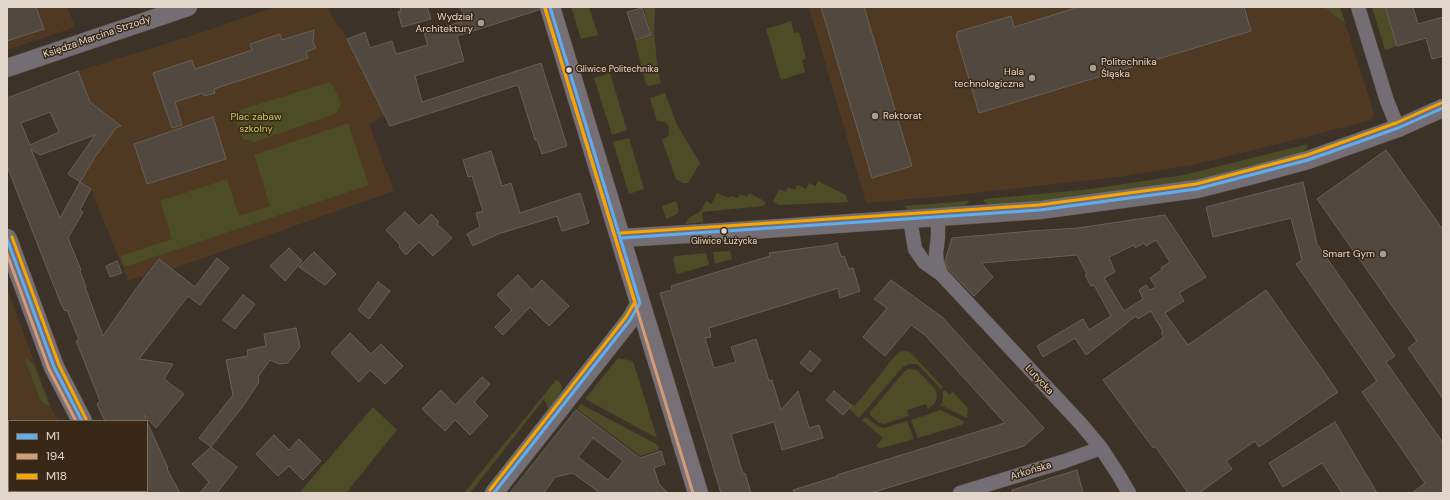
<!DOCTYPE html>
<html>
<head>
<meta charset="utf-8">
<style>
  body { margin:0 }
  #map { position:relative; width:1450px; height:500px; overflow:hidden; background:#3d3228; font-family:"DM Sans",sans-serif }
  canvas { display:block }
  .frame { position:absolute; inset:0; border:8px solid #e2d6cb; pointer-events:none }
  .legend { position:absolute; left:8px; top:420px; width:140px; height:72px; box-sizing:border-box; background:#3a2816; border:1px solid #7d6e5e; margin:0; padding:5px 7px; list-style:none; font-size:12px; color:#e2d6cb }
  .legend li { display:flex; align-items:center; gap:8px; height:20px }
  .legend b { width:20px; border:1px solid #7d6e5e }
</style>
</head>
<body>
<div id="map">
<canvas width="1450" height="500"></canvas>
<div class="frame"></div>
<ul class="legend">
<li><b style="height:5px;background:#60acee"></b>M1</li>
<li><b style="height:5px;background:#d39c74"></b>194</li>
<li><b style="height:5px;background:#f7a600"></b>M18</li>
</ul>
</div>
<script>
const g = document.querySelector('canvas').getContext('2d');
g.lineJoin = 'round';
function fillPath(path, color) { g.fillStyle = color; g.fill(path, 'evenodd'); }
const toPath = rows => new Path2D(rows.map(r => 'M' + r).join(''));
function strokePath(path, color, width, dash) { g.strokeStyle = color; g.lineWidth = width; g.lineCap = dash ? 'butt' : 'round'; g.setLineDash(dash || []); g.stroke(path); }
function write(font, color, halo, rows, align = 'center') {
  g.font = font + ' "DM Sans",sans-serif'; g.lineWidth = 3; g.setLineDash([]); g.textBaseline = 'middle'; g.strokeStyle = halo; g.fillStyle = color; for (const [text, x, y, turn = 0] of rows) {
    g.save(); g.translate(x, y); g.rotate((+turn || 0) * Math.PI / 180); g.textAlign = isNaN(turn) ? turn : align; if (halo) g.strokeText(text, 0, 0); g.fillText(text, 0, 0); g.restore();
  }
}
fillPath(toPath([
  [7,7,67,7,75,27,7,50],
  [275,7,328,7,332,17,348,40,385,115,369,124,394,191,172,269,159,259,147,275,128,281,91,189,80,182,100,150,93,105,88,98,78,71,188,37],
  [809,7,1340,7,1374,113,1371,120,1302,138,1192,165,1117,177,957,195,866,203],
  [7,288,52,410,59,421,9,421,9,491,95,491,96,493,7,493]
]), '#4f3923');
fillPath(toPath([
  [571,7,589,7,598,35,581,39],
  [643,7,655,7,654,33,658,71,661,83,649,86,646,84,635,41,652,36],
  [1324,7,1340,7,1345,23],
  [1372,7,1385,7,1397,46,1385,50],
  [791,21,794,33,799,32,806,59,802,60,805,72,781,80,766,29],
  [610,73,627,130,612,135,594,78],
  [329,82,333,85,341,104,337,113,255,142,243,139,235,120,240,110],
  [665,93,677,125,700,163,688,183,683,183,676,179,662,140,669,135,669,126,665,122,657,121,650,98],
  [348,123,369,185,124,267,121,256,172,239,160,201,227,179,239,216,270,206,254,155],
  [629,138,644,189,629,194,613,142],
  [1308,144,1307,148,1302,153,1211,177,1165,186,1021,203,990,205,983,201,985,199,1083,190,1184,175],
  [818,181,846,195,848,202,779,205,773,202,779,189,786,192,788,187,795,190,797,185,806,189,809,183,816,186],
  [717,193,729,198,731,196,738,198,740,194,747,197,749,193,766,202,764,206,702,212,703,222,685,224,689,218,701,211,706,201,711,204],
  [676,201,679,210,677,214,666,219,662,206],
  [969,201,966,205,962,207,909,211,904,206],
  [730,251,732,259,715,264,713,252],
  [706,253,709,265,677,274,673,259,675,256],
  [904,351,910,352,943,387,941,389,917,364,909,364,903,367,859,418,849,409,851,406,841,397,855,406,895,356,899,352],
  [26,357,33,364,50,406,43,403,40,399,26,362],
  [618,358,633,361,657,438,585,399],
  [908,369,917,370,936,390,937,397,935,403,928,409,926,404,907,410,909,416,884,424,879,423,870,415,870,412,904,372],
  [556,380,560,382,562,386,562,391,549,409,544,399,470,493,464,493],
  [945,390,949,395,953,392,968,408,967,418,940,405,943,401,943,392],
  [581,404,658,445,659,450,640,456,577,409],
  [373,407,397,430,346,493,299,493],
  [941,410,965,422,961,425,918,438,911,420],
  [864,418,867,418,877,426,884,428,907,421,914,439,882,448,879,448,876,446,883,438,862,420]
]), '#4c4c27');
const building = toPath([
  [7,7,36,7,44,29,7,41,7,7],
  [400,7,427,7,431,19,402,27,398,12,401,11,400,7],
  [461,7,539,7,539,10,457,36,464,61,415,76,422,102,541,63,567,146,542,154,537,140,535,140,518,85,390,126,347,39,365,32,370,48,392,41,396,54,428,45,424,33,464,21,461,7],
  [821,7,864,7,912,166,872,178,821,7],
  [1079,7,1244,7,1251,31,979,113,956,35,958,35,957,32,1011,16,1014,27,1079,7],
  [1385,7,1413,7,1418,24,1443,17,1443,56,1432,59,1426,38,1397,46,1385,7],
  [642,8,651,35,636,40,627,12,642,8],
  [314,30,313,42,316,48,306,52,308,58,214,89,215,93,204,96,203,93,175,102,182,125,172,128,153,73,192,60,195,69,252,50,250,44,280,34,282,40,314,30],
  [78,71,90,102,121,126,116,128,95,157,80,182,91,189,80,210,83,212,68,238,81,270,80,271,86,287,85,287,103,336,135,290,159,259,195,287,217,258,229,268,200,305,188,296,139,359,173,364,164,379,184,394,156,428,144,415,146,421,105,421,97,404,100,401,79,348,76,341,79,340,67,310,65,311,61,304,7,166,7,98,78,71],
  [50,112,59,132,30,145,21,123,50,112],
  [95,135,68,174,80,182,60,218,31,149,40,155,95,135],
  [213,117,226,159,147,184,134,144,213,117],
  [1386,150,1443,230,1443,399,1408,348,1417,341,1317,199,1386,150],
  [491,151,502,186,511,183,520,213,580,193,589,223,562,231,557,216,498,234,473,246,467,234,480,227,476,213,483,211,472,176,468,177,463,160,491,151],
  [1303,182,1317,244,1395,356,1386,362,1443,443,1443,493,1412,493,1425,483,1362,392,1377,381,1296,264,1302,260,1291,218,1213,237,1206,207,1303,182],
  [405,212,419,226,431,214,439,222,437,224,452,238,433,256,419,242,406,255,399,247,400,245,386,230,405,212],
  [1165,215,1206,277,1179,293,1184,301,1165,313,1188,345,1266,290,1338,392,1259,447,1255,441,1226,461,1232,469,1199,493,1188,493,1155,446,1153,448,1103,380,1164,337,1161,333,1163,332,1151,311,1138,319,1136,316,1086,355,1075,338,1043,357,1037,346,1083,319,1089,330,1111,316,1094,285,1091,286,1085,275,1087,274,1077,255,981,263,993,277,974,296,948,269,945,261,952,238,1031,231,1078,228,1165,215],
  [1156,240,1170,262,1161,268,1162,270,1150,278,1156,287,1150,290,1146,285,1139,290,1143,299,1124,311,1104,278,1115,272,1109,257,1134,245,1135,248,1144,243,1146,246,1156,240],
  [837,243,841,257,844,256,849,269,853,268,860,291,840,298,838,288,709,328,711,337,705,338,714,368,736,362,731,347,756,339,769,381,772,380,781,410,798,391,809,428,819,425,823,438,782,450,774,422,731,434,743,474,745,473,751,493,721,493,660,293,672,290,671,286,770,256,769,253,829,245,837,243],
  [289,248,302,261,285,281,270,266,289,248],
  [314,252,336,274,325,285,299,267,314,252],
  [117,261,122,273,110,277,106,266,117,261],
  [518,275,532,290,542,280,569,306,549,326,530,307,503,335,495,327,512,310,497,295,518,275],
  [891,280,942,317,1044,428,1024,446,871,493,794,493,793,490,838,476,837,475,1005,423,925,335,911,325,885,356,863,337,887,308,874,299,891,280],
  [378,282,390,291,369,319,358,310,378,282],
  [243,295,255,304,235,329,223,320,243,295],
  [296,328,300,347,288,363,279,364,270,360,258,377,259,382,246,402,211,447,237,467,217,493,200,493,209,482,192,464,211,447,199,438,233,395,226,360,248,356,247,350,266,346,264,334,296,328],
  [350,333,371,354,381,344,403,366,385,384,370,370,359,382,331,353,350,333],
  [810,351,821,360,811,372,800,363,810,351],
  [482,377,490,384,474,402,488,416,470,435,455,420,445,431,422,409,441,390,455,405,482,377],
  [834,391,851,406,843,415,826,400,834,391],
  [576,410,640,458,661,451,665,464,654,468,659,484,668,493,598,493,599,492,573,473,555,477,544,493,510,493,576,410],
  [593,438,623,461,608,480,578,457,593,438],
  [147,422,168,468,167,469,180,493,147,493,147,422],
  [1335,422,1377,493,1342,493,1322,463,1283,487,1269,463,1335,422],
  [274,435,289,450,299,439,321,461,303,480,289,466,278,476,256,454,274,435],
  [1077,470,1083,493,1012,493,1012,490,1077,470]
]);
fillPath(building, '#514940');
strokePath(building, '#686057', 1);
const minor = toPath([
  [1358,7,1387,101,1398,128],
  [938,218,938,237,936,253,937,263,941,274],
  [910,219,915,249,924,262,941,274,1081,424,1101,448,1118,474,1129,493],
  [960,493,1065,461,1101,448]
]);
const tertiary = toPath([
  [7,68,188,7],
  [621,238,722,232,1040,210,1197,189,1253,175,1308,160,1398,128,1443,108],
  [494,493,630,320,640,303]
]);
const secondary = toPath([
  [550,7,698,493],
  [7,239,54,367,82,421],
  [117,491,118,493]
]);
strokePath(minor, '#595047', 15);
strokePath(tertiary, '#595047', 19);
strokePath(secondary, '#595047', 21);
strokePath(minor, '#736e74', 14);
strokePath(tertiary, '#736e74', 18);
strokePath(secondary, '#766f75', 20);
strokePath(toPath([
  [550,7,640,303],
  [621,238,1040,210,1197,189,1308,160,1398,128,1443,108],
  [7,239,54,367,82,421],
  [494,493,630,320,640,303]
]), '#60acee', 3);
strokePath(toPath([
  [545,8,693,493],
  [7,254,49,369,76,421]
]), '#d39c74', 3);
strokePath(toPath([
  [621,233,1039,205,1196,184,1307,155,1396,123,1441,103],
  [12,237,59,365,86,419],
  [490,490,626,317,635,302,545,8]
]), '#f7a600', 3);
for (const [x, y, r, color] of [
  [481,23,4,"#a89d92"],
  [1093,68,4,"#a89d92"],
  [569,70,3.5,"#e2d6cb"],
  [1032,78,4,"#a89d92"],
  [875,116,4,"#a89d92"],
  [724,231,3.5,"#e2d6cb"],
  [1383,254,4,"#a89d92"]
]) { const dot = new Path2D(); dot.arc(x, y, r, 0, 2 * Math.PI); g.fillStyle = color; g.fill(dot); strokePath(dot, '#3a2816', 1.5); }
write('9px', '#e2d6cb', '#3a2816', [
  ["Gliwice Politechnika",576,70],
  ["Gliwice Łużycka",724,242,"center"]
], 'left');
write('10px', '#e2d6cb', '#3a2816', [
  ["Wydział",473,17],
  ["Architektury",473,29],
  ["Politechnika",1101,62,"left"],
  ["Śląska",1101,74,"left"],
  ["Hala",1024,72],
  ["technologiczna",1024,84],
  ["Rektorat",883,116,"left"],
  ["Smart Gym",1375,254]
], 'right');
write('10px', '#e2d6cb', '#3a2816', [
  ["Księdza Marcina Strzody",97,37,-19],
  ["Lutycka",1039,380,47],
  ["Arkońska",1031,471,-17]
]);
write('10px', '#c5c962', '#3a2816', [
  ["Plac zabaw",256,117],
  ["szkolny",256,129]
]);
</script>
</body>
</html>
